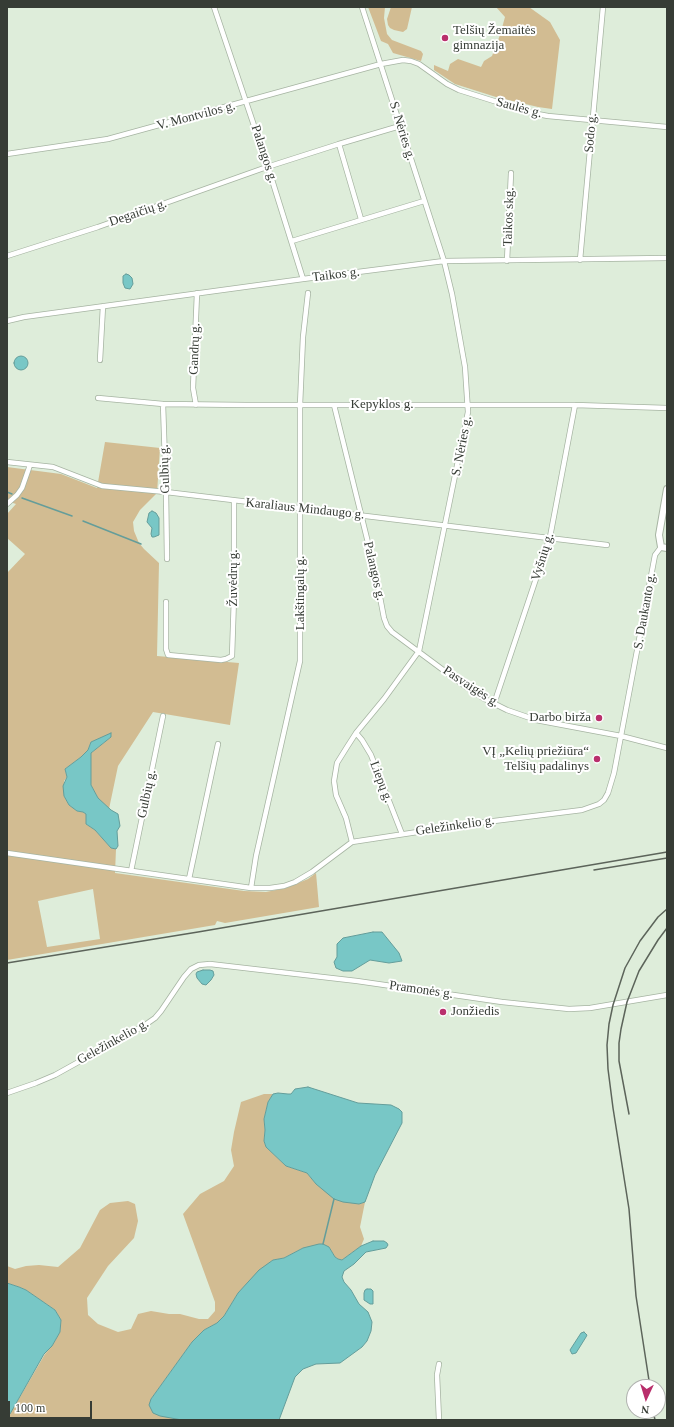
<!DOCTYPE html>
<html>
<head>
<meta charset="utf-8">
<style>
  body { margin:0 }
  #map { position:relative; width:674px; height:1427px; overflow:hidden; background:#deedda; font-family:Georgia,serif }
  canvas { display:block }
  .frame { position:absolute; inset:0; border:8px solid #363c35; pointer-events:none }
  .north { position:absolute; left:626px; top:1379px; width:40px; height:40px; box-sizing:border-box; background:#fff; border:1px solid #afb1ae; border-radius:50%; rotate:184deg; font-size:11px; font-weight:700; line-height:16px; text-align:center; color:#363c35 }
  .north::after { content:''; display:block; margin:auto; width:14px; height:18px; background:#b92f6c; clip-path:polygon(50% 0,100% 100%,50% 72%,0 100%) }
  .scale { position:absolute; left:8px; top:1401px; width:84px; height:18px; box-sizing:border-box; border:2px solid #363c35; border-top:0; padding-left:5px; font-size:12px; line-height:14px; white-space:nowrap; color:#363c35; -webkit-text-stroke:3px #fff; paint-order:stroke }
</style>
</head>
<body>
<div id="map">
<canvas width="674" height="1427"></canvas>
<div class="frame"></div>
<div class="north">N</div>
<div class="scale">100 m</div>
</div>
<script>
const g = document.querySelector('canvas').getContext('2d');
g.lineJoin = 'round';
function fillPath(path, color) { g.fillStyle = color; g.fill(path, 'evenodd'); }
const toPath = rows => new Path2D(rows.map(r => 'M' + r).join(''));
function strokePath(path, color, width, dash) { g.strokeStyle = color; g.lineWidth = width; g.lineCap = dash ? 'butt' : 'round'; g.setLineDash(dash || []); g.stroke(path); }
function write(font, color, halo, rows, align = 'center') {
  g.font = font + ' Georgia,serif'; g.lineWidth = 4; g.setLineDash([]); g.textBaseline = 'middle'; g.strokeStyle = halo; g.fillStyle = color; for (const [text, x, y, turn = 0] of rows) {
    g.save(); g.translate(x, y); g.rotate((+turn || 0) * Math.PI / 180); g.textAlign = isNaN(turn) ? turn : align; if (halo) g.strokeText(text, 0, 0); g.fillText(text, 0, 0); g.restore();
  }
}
fillPath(toPath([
  [368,7,385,7,384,18,387,34,392,40,421,51,423,54,421,61,393,53,388,44,381,41],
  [391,7,412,7,407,29,403,32,394,30,390,28,388,25,387,19],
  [496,7,529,7,550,22,560,40,552,109,538,107,496,97,455,84,434,70,434,65,448,71,450,64,458,59,481,67,484,61,492,56,500,35,505,17],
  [105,442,160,448,157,493,140,510,133,522,134,531,139,543,144,549,159,563,157,656,239,663,230,725,153,712,118,766,109,809,98,798,91,785,90,759,91,753,111,737,111,734,91,742,88,750,81,757,65,769,67,777,64,781,64,796,69,805,77,811,83,812,86,814,86,824,95,830,111,848,116,849,115,873,244,891,266,892,286,888,308,879,316,873,319,907,225,923,217,921,215,925,7,960,7,573,25,554,7,538,7,514,16,504,7,501,7,467,61,474,97,488],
  [93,889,100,939,47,947,38,901],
  [264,1094,273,1094,268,1102,264,1119,265,1130,264,1141,266,1147,286,1166,307,1173,316,1184,359,1204,365,1202,360,1227,364,1239,361,1246,342,1260,338,1259,335,1257,329,1247,303,1248,284,1258,273,1260,238,1293,224,1316,217,1323,204,1330,192,1342,151,1399,182,1420,7,1420,7,1416,10,1414,45,1354,52,1346,60,1332,61,1320,55,1310,26,1290,19,1287,7,1283,7,1266,15,1269,26,1266,39,1265,58,1267,80,1248,100,1210,110,1203,128,1201,135,1204,138,1221,134,1238,108,1266,87,1298,88,1315,98,1324,118,1332,131,1329,138,1314,151,1311,169,1314,180,1314,199,1319,208,1319,215,1311,215,1302,183,1214,200,1194,224,1181,234,1166,231,1150,234,1132,241,1102]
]), '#d2bc92');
const water = toPath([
  [126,274,129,275,132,278,133,284,130,289,125,288,123,283,123,276,126,274],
  '14 363a7 7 0 1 1 14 0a7 7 0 1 1-14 0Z',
  [152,511,156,513,159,518,159,535,154,537,152,537,151,534,152,528,147,522,149,513,152,511],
  [111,733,111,737,91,753,91,785,98,798,111,810,118,814,120,826,117,831,118,846,116,849,111,848,95,830,86,824,86,814,83,812,77,811,69,805,64,796,63,786,67,777,65,769,81,757,88,750,91,742,111,733],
  [373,932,382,932,399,953,402,961,389,963,370,960,352,971,343,971,336,968,334,962,337,957,337,944,343,938,373,932],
  [203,970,210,970,213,971,214,975,211,980,206,985,202,984,197,978,196,974,197,972,203,970],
  [308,1087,358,1103,391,1105,399,1109,402,1112,402,1123,375,1175,365,1202,359,1204,343,1202,334,1199,316,1184,307,1173,286,1166,266,1147,264,1141,265,1130,264,1119,268,1102,273,1094,278,1093,288,1094,291,1094,295,1089,308,1087],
  [373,1241,384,1241,387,1243,388,1245,386,1248,366,1252,354,1264,344,1271,342,1277,344,1282,351,1290,359,1304,368,1312,372,1322,371,1331,367,1341,362,1347,340,1363,316,1364,303,1369,295,1377,279,1420,182,1420,160,1416,153,1413,149,1405,151,1399,192,1342,204,1330,217,1323,224,1316,238,1293,259,1270,273,1260,284,1258,303,1248,319,1244,323,1244,329,1247,335,1257,338,1259,342,1260,361,1246,373,1241],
  [7,1283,19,1287,26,1290,55,1310,61,1320,60,1332,52,1346,44,1354,10,1414,7,1416,7,1283],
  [367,1289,371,1289,373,1291,373,1304,370,1304,364,1300,364,1293,365,1290,367,1289],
  [584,1332,587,1335,586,1337,576,1353,572,1354,570,1350,581,1333,584,1332]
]);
fillPath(water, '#78c7c6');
strokePath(water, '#649d9a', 1);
strokePath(toPath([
  [7,492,12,494],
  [22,498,72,516],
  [83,521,141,544],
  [323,1244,334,1199]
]), '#649d9a', 1.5);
const street = toPath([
  [214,7,268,167,303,279],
  [7,154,108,139,381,64,403,60,411,61,419,64,447,84,459,90,532,113,548,116,667,127],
  [361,219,339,144,400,126],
  [292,241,424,201],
  [7,256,98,227,264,168,339,144],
  [580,260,603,7],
  [507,261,511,173],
  [7,321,24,317,303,279,444,261,667,258],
  [100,360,103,306],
  [98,398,163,404,246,405,575,405,667,408],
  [163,404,166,492,167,559],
  [196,405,193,388,197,293],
  [334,405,375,571,384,618,387,626,392,632,462,684,483,698,507,710,536,720,621,736,667,748],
  [7,462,53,467,102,486,166,492,607,545],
  [7,504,17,495,22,488,30,465],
  [166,602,166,649,168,655,221,660,226,659,232,656,234,597,234,501],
  [494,704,550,537,575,405],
  [356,733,362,740,371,755,402,834],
  [352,842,346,818,336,795,334,781,337,763,347,747,356,733,384,699,419,651,468,412,465,367,452,294,444,261,362,7],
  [7,853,251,888,270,888,284,886,295,882,312,872,352,842,470,824,582,810,599,804,604,800,608,793,614,773,655,555,661,547],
  [131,871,163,716],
  [189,879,218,744],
  [251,888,256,856,300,661,300,405,303,337,308,293],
  [7,1093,36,1083,55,1075,145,1025,155,1018,161,1011,184,977,191,969,199,965,210,964,357,981,502,1002,569,1009,590,1008,667,995],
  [439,1420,437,1375,439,1364]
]);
const secondary = toPath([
  [667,489,659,535,661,547,667,548]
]);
strokePath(street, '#a6b4a2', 6);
strokePath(secondary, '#a6b4a2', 8);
strokePath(street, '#fff', 4.5);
strokePath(secondary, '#fff', 6);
strokePath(toPath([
  [594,870,667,858],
  [7,963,198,932,667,852],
  [629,1114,619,1061,619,1043,621,1029,627,1002,639,971,658,940,667,928],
  [650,1387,636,1296,629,1209,613,1108,608,1069,607,1045,609,1024,613,1005,625,968,640,941,658,917,667,909],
  [653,1411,655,1420]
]), '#5c645a', 1.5);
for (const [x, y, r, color] of [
  [445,38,4,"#b92f6c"],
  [599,718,4,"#b92f6c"],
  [597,759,4,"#b92f6c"],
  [443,1012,4,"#b92f6c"]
]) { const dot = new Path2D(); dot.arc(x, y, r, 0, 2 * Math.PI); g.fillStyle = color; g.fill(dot); strokePath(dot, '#fff', 1.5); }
write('13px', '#363c35', '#fff', [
  ["Telšių Žemaitės",453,31],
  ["gimnazija",453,46],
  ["Darbo birža",591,718,"right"],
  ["VĮ „Kelių priežiūra“",589,752,"right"],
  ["Telšių padalinys",589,767,"right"],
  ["Jonžiedis",451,1012]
], 'left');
write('13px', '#363c35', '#fff', [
  ["Saulės g.",519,108,15],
  ["V. Montvilos g.",196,116,-15],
  ["S. Nėries g.",402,131,73],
  ["Sodo g.",591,133,-85],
  ["Palangos g.",264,154,72],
  ["Degaičių g.",138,213,-19],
  ["Taikos skg.",509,217,-88],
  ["Taikos g.",336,275,-7],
  ["Gandrų g.",195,349,-88],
  ["Kepyklos g.",382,405],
  ["S. Nėries g.",462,446,-79],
  ["Gulbių g.",165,469,-92],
  ["Karaliaus Mindaugo g.",305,509,6],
  ["Vyšnių g.",543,557,-73],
  ["Palangos g.",374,571,77],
  ["Žuvėdrų g.",234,578,-90],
  ["Lakštingalų g.",301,593,-90],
  ["S. Daukanto g.",645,611,-80],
  ["Pasvaigės g.",471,687,33],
  ["Liepų g.",381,782,69],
  ["Gulbių g.",147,794,-78],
  ["Geležinkelio g.",455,826,-8],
  ["Pramonės g.",421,990,8],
  ["Geležinkelio g.",113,1042,-29]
]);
</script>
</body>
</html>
